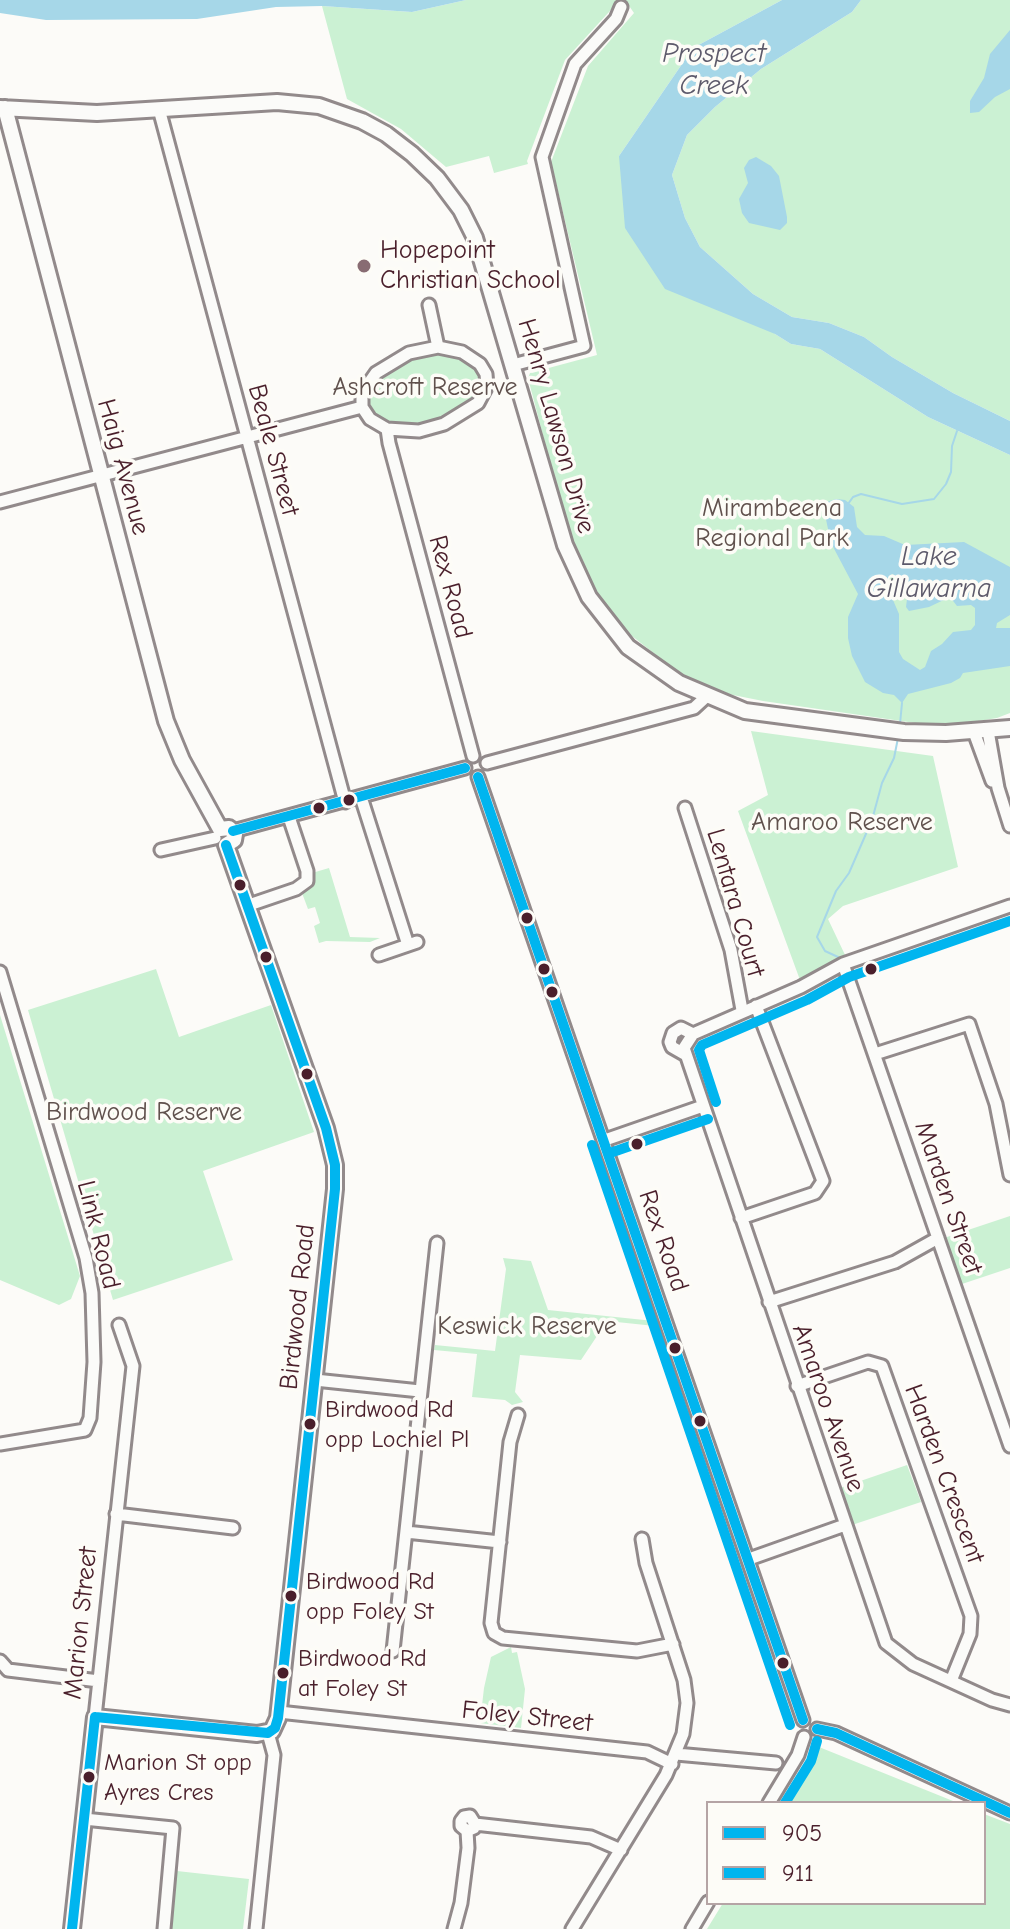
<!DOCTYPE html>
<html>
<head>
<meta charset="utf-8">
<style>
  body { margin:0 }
  #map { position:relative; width:1010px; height:1929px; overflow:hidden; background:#fcfbf8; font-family:"Comic Neue",sans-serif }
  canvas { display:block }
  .legend { position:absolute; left:706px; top:1801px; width:280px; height:104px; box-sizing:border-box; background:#fdfcf7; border:2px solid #b5a4a5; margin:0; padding:10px 14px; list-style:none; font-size:24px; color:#4a1f2b }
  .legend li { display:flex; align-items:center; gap:16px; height:40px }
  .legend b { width:40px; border:2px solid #b5a4a5 }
</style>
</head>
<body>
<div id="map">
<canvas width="1010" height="1929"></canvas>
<ul class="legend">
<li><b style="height:10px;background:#00b5ef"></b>905</li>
<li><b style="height:10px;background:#00b5ef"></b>911</li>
</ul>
</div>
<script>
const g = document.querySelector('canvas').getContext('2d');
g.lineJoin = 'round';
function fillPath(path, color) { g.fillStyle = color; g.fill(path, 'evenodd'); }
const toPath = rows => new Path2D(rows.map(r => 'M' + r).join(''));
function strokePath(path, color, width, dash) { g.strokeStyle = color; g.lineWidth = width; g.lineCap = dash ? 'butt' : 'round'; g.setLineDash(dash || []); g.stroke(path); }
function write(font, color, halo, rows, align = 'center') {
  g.font = font + ' "Comic Neue",sans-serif'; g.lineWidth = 7; g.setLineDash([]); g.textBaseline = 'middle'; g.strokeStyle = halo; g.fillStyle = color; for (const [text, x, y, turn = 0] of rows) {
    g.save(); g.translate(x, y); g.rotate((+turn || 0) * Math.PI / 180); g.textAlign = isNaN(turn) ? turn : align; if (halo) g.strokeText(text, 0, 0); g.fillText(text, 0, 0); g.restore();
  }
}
fillPath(toPath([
  [466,0,620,0,565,60,527,161,528,164,494,173,489,156,446,167,401,129,347,99,322,6,412,12],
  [625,0,782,0,693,48,619,156,775,334,791,344,820,349,928,417,1010,455,1010,713,997,718,954,725,922,724,763,701,713,691,686,679,612,620,581,570,569,535,528,378,530,373,597,355,551,162,588,66,634,13],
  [861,0,1010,0,1010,421,953,393,892,357,864,337,829,323,792,317,753,294,700,247,685,218,672,175,687,135,715,107,761,69,852,12],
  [434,353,461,356,476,366,483,377,480,391,471,403,451,416,425,423,399,423,386,421,370,411,367,396,369,389,380,376,398,364,417,356],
  [751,731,933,756,958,867,843,906,828,919,846,957,800,980,738,811,768,795],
  [329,868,350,937,380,938,370,942,326,941,319,943,314,926,320,923,315,907,308,909,302,893,314,885,312,873],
  [156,969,179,1037,271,1005,314,1132,203,1171,233,1260,113,1300,28,1010],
  [0,1015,80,1276,71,1299,59,1305,0,1280],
  [1010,1216,1010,1268,959,1285,944,1238],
  [503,1258,531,1261,548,1310,654,1321,655,1326,607,1321,581,1360,520,1355,515,1392,523,1402,512,1405,505,1400,472,1397,477,1354,434,1350,435,1345,495,1351,506,1269],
  [907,1465,921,1502,852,1525,840,1488],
  [511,1647,512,1653,517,1652,525,1689,521,1728,480,1723,484,1688,491,1657],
  [819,1747,958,1803,784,1803],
  [984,1814,1010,1824,1010,1929,707,1929,723,1903,984,1903],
  [177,1871,249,1879,243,1929,171,1929]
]), '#cbf1d3');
fillPath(toPath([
  [0,0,466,0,412,12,322,6,276,7,197,19,46,20,0,13],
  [782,0,861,0,852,12,761,69,715,107,687,135,672,175,685,218,700,247,753,294,792,317,829,323,864,337,892,357,953,393,1010,421,1010,455,928,417,820,349,791,344,775,334,665,289,625,228,619,156,693,48],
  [1010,30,1010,89,995,97,979,112,970,113,970,101,984,78,990,54],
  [756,157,771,166,779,176,787,217,787,223,780,230,749,223,742,213,739,199,748,183,744,168,749,160],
  [836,499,845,500,854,507,857,527,865,535,884,536,905,545,964,542,1010,567,1010,615,997,623,996,628,1010,628,1010,666,963,673,960,678,951,683,908,694,902,703,894,695,883,693,865,682,852,656,848,638,848,617,858,594,831,543,824,510,827,502],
  [892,574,898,577,902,593,907,599,906,607,909,611,929,607,950,597,957,606,971,605,975,608,975,625,971,630,953,632,942,644,931,651,925,667,920,670,903,659,899,652,899,614,887,586,887,580]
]), '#a6d7e8');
strokePath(toPath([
  [848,504,853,497,861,494,902,504,934,499,946,484,951,472,952,446,957,431],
  [900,724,902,703],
  [838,957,825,951,817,937,836,891,849,873,872,820,882,783,894,758,898,738]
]), '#a6d7e8', 2);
const minor = toPath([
  [159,109,345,802],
  [429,305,438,347],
  [438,347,462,352,480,364,486,374,487,386,478,403,444,424,419,431,387,429,370,419,362,407,362,393,376,373,409,353,438,347],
  [513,365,584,346,542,157,575,64,616,19,621,7],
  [387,429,389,443,473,756],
  [0,502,362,407],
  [988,731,998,788,1010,826],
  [974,732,992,781],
  [487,763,694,708,707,696],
  [478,777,803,1720],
  [361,797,408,945],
  [685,808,731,950,742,1010],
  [233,831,465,768],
  [161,850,215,838],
  [249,905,296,889,307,881,307,871,289,817],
  [1010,906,843,964,801,987,693,1034,684,1048,886,1643,913,1664,992,1700,1010,1705],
  [379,955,417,942],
  [843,964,1010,1446],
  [0,972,86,1258,92,1293,94,1362,90,1418,85,1430,0,1444],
  [875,1054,969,1024,996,1104,1010,1175],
  [686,1055,672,1047,670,1042,673,1033,681,1028,693,1034],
  [605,1140,703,1106],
  [741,1218,815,1193,823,1181,756,1006],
  [769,1302,895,1262,938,1238],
  [315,1380,420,1391],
  [797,1386,868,1362,882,1366,971,1616,970,1634,951,1681],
  [518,1415,510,1442,491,1623,494,1633,503,1638,637,1651,673,1644],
  [116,1514,233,1528],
  [406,1532,500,1542],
  [749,1559,845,1525],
  [393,1651,437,1243],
  [0,1661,8,1670,99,1681],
  [279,1712,647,1752,672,1764],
  [95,1717,133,1366,119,1325],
  [817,1729,836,1733,1010,1813],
  [676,1754,776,1763],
  [769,1803,798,1755,804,1737],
  [84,1819,173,1828,164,1929],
  [475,1824,591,1837,621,1850],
  [256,1929,274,1755,268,1733],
  [454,1929,461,1903,468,1848,467,1831,461,1826,461,1821,464,1817,470,1816,475,1824,474,1828,467,1831],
  [572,1929,666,1775,683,1734,687,1703,684,1680,646,1563,642,1539],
  [692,1929,708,1902]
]);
const major = toPath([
  [0,108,97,113,277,102,319,106,362,121,386,134,412,154,437,178,461,210,475,238,565,545,589,597,628,647,679,683,745,711,904,732,946,733,1010,728],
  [5,108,166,721,182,760,220,829],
  [220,829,229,828,235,834,234,840,226,845],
  [72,1929,95,1717,257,1734,272,1731,278,1718,335,1189,335,1165,326,1128,226,845]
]);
strokePath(minor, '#928a8b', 17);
strokePath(major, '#928a8b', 20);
strokePath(minor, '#fbfbf9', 11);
strokePath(major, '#fbfbf9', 14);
strokePath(toPath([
  [478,777,803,1720],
  [233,831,465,768],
  [226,845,326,1128,335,1165,335,1189,278,1718,275,1728,268,1733],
  [95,1717,268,1733],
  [817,1729,836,1733,1010,1813],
  [72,1929,95,1717]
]), '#00b5ef', 10);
strokePath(toPath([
  [716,1102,699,1050,702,1045,807,1000,849,977,1010,921],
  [592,1145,790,1725],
  [610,1153,708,1119],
  [785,1803,811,1761,817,1741]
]), '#00b5ef', 10);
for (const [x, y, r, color] of [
  [364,266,8,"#886c73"],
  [349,800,7,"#4a1f2b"],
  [319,808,7,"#4a1f2b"],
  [240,885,7,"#4a1f2b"],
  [527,918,7,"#4a1f2b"],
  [266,957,7,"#4a1f2b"],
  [544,969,7,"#4a1f2b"],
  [871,969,7,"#4a1f2b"],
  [552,992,7,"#4a1f2b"],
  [307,1074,7,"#4a1f2b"],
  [637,1144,7,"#4a1f2b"],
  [675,1348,7,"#4a1f2b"],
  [700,1421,7,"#4a1f2b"],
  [310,1424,7,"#4a1f2b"],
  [291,1596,7,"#4a1f2b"],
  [783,1663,7,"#4a1f2b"],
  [283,1673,7,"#4a1f2b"],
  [89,1777,7,"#4a1f2b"]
]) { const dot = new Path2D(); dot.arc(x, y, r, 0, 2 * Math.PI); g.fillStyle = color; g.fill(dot); strokePath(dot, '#fdfcf7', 3); }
write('24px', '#4a1f2b', '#fdfcf7', [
  ["Birdwood Rd",325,1410],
  ["opp Lochiel Pl",325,1440],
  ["Birdwood Rd",306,1582],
  ["opp Foley St",306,1612],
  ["Birdwood Rd",298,1659],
  ["at Foley St",298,1689],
  ["Marion St opp",104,1763],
  ["Ayres Cres",104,1793]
], 'left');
write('26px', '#4a1f2b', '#fdfcf7', [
  ["Hopepoint",380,251],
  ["Christian School",380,281]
], 'left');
write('26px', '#60514d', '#fdfcf7', [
  ["Ashcroft Reserve",425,388],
  ["Mirambeena",772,509],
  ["Regional Park",772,539],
  ["Amaroo Reserve",842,823],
  ["Birdwood Reserve",144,1113],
  ["Keswick Reserve",527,1327]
]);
write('26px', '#4a1f2b', '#fdfcf7', [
  ["Henry Lawson Drive",556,426,74],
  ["Beale Street",273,450,75],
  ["Haig Avenue",123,467,75],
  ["Rex Road",450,587,75],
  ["Lentara Court",735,903,74],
  ["Marden Street",948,1198,71],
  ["Link Road",98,1235,76],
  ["Rex Road",663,1241,71],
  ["Birdwood Road",298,1307,-84],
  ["Amaroo Avenue",828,1408,71],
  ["Harden Crescent",944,1474,70],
  ["Marion Street",81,1623,-84],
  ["Foley Street",527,1717,6]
]);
write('italic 28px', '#5d5a6b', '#fdfcf7', [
  ["Prospect",714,54],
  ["Creek",714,86],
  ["Lake",929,557],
  ["Gillawarna",929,589]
]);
</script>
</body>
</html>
